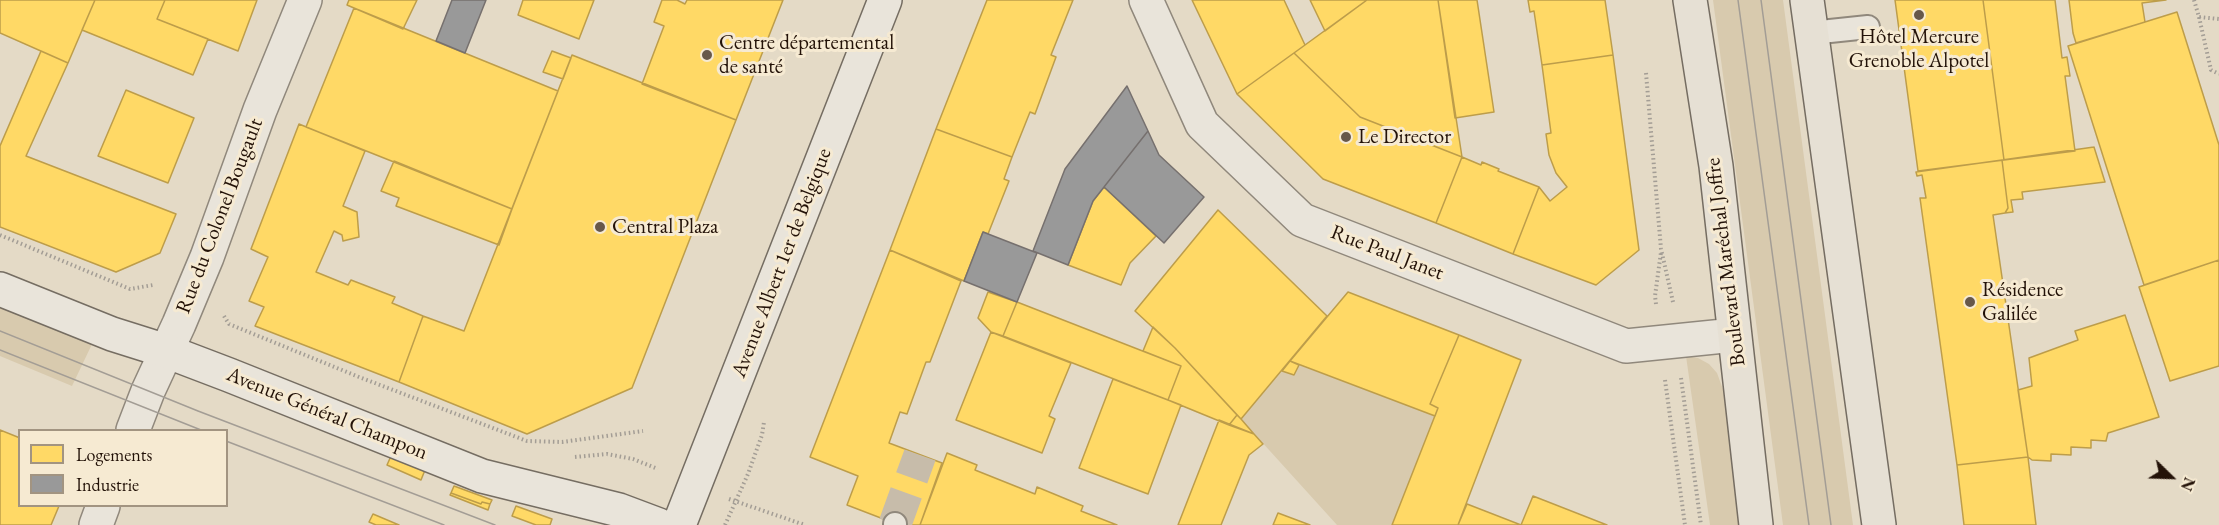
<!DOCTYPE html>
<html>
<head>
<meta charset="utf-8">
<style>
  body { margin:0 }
  #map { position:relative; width:2219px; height:525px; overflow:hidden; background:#e4dac6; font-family:"EB Garamond",serif }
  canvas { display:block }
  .legend { position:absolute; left:18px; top:429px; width:210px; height:78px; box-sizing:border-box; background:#f6ead2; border:2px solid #a29481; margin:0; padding:8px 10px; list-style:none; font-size:18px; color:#231208 }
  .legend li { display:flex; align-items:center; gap:12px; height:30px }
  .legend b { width:30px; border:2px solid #a29481 }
  .north { position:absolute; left:2141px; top:447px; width:60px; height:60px; -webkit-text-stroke:4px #f6ead2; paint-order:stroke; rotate:113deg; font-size:16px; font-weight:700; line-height:24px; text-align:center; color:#231208 }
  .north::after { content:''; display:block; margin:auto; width:21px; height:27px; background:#231208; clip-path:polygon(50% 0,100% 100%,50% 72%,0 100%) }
</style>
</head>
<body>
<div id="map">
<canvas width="2219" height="525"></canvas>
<ul class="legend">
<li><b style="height:16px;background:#ffd966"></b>Logements</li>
<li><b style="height:16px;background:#999"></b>Industrie</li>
</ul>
<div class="north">N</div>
</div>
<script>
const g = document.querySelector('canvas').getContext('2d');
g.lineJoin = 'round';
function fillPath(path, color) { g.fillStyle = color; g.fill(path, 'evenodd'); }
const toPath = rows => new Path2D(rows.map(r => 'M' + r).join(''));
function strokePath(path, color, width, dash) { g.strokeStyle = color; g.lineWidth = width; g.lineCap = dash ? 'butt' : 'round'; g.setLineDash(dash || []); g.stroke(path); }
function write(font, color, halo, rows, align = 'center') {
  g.font = font + ' "EB Garamond",serif'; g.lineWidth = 6; g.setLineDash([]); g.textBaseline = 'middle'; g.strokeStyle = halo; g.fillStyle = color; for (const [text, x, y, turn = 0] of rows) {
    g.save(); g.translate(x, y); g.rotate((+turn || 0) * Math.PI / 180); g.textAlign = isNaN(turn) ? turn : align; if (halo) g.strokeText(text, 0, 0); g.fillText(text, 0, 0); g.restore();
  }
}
fillPath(toPath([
  [1713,0,1783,0,1853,525,1783,525],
  [0,305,93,342,72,386,0,356],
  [1686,356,1698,358,1709,364,1717,373,1725,395,1740,525,1710,525],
  [1299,365,1435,416,1392,525,1337,525,1241,419,1282,371,1294,375]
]), '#d8caae');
const homes = toPath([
  [0,0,95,0,68,63,0,33,0,0],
  [95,0,165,0,157,19,208,39,193,75,82,30,95,0],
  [165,0,257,0,238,51,157,19,165,0],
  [349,0,417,0,403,29,347,5,349,0],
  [523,0,594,0,579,39,518,15,523,0],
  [662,0,677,0,685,4,687,0,783,0,736,120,642,84,664,26,654,22,662,0],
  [987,0,1073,0,1051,55,1056,57,1035,114,1030,112,1012,157,936,129,987,0],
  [1192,0,1284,0,1305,45,1237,94,1192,0],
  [1310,0,1367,0,1325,31,1310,0],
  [1367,0,1438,0,1462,157,1360,117,1294,53,1367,0],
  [1438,0,1477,0,1494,112,1455,118,1438,0],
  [1528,0,1605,0,1613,55,1542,65,1534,11,1530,12,1528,0],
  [1895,0,1983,0,2004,160,1918,171,1895,0],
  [1983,0,2055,0,2062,58,2067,57,2070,76,2065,76,2075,151,2004,160,1983,0],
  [2069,0,2166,0,2142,3,2145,22,2076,43,2073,33,2069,0],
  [354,8,558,91,512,209,306,127,354,8],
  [2177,12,2219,145,2219,260,2144,285,2068,46,2177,12],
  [41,51,68,63,26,156,176,214,160,253,116,272,0,227,0,146,41,51],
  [552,51,571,58,563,79,543,72,552,51],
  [1294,53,1360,117,1462,157,1436,223,1323,179,1237,94,1294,53],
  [572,55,736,120,632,388,527,434,399,382,423,316,464,331,572,55],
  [1613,55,1639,250,1596,285,1513,254,1539,187,1550,201,1567,187,1556,173,1549,155,1546,134,1551,133,1542,65,1613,55],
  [126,90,194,118,168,183,98,156,126,90],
  [299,124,365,151,343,206,357,212,359,237,343,241,342,235,334,231,316,272,348,285,351,280,395,297,392,303,423,316,399,382,255,326,264,307,249,301,268,257,251,249,299,124],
  [936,129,1012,157,1004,179,1009,181,988,234,983,232,964,281,890,250,936,129],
  [2094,147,2105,182,2022,192,2023,199,2011,200,2013,212,2005,213,2008,208,2002,160,2094,147],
  [1462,157,1481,165,1482,162,1499,169,1498,171,1539,187,1513,254,1436,223,1462,157],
  [2002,160,2008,208,2005,213,1993,215,2028,457,1957,465,1920,198,1926,198,1922,175,1917,176,1916,172,2002,160],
  [394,161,512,209,499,245,396,206,399,198,381,191,394,161],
  [1104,187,1156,236,1130,263,1121,285,1068,265,1093,201,1104,187],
  [1218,210,1327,316,1241,419,1175,348,1135,311,1218,210],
  [890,250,961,281,930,362,926,362,907,414,900,412,889,443,942,463,920,525,899,525,847,505,858,476,810,457,890,250],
  [2219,260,2219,366,2170,381,2139,287,2219,260],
  [988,292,1017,302,1003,336,991,332,978,318,988,292],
  [1348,292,1459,335,1430,404,1438,408,1435,416,1290,361,1348,292],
  [1017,302,1181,366,1168,400,1003,336,1017,302],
  [2125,315,2159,417,2108,433,2106,441,2091,440,2091,448,2071,447,2071,455,2051,454,2051,461,2032,460,2028,457,2018,390,2032,386,2029,358,2078,340,2075,331,2125,315],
  [1153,327,1175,348,1237,415,1229,425,1168,400,1181,366,1143,351,1153,327],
  [991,332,1071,363,1049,416,1055,419,1042,453,956,420,991,332],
  [1459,335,1521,360,1458,525,1392,525,1438,408,1430,404,1459,335],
  [1290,361,1299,365,1294,375,1282,371,1290,361],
  [1113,379,1181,405,1148,494,1079,468,1113,379],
  [1237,415,1241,419,1254,434,1229,425,1237,415],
  [1219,420,1254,434,1263,444,1249,455,1221,525,1178,525,1219,420],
  [0,430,20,438,20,506,59,506,51,525,0,525,0,430],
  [947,453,977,465,975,470,1035,494,1037,487,1083,506,1081,511,1117,525,920,525,947,453],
  [391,456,425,470,421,480,387,465,391,456],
  [2028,457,2036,525,1964,525,1957,465,2028,457],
  [454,486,492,500,490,504,482,502,481,504,451,493,454,486],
  [451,493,481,504,482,502,490,504,488,510,450,495,451,493],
  [1533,496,1607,525,1458,525,1467,504,1521,525,1533,496],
  [516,506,552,519,550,525,536,525,512,516,516,506],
  [1278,513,1310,525,1273,525,1278,513],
  [373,514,399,525,376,525,369,522,373,514]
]);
fillPath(homes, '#ffd966');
strokePath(homes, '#bd9d4a', 1.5);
const industry = toPath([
  [452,0,486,0,465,53,436,41,452,0],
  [1127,86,1148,131,1093,201,1068,265,1033,251,1065,169,1127,86],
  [1148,131,1159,155,1204,197,1164,243,1104,187,1148,131],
  [983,232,1037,253,1017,302,964,281,983,232]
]);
fillPath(industry, '#999');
strokePath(industry, '#76706e', 1.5);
strokePath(toPath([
  [895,524,920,455]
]), '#c7bcaa', 33, [33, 16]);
const service = toPath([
  [1811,33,1868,27],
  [895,525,895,524]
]);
const minor = toPath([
  [1146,0,1202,124,1302,220,1626,346,1734,335],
  [133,430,148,391,179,324,207,257,260,110,305,0],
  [96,525,103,506]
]);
const secondary = toPath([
  [0,289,112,334,166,351,229,375,482,476,619,510,659,525],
  [679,525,885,0]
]);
const primary = toPath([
  [1690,0,1716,166,1756,525],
  [1807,0,1879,525]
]);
strokePath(service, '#90887c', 26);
strokePath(minor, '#90887c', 36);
strokePath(secondary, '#756d62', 36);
strokePath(primary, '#756d62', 36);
strokePath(toPath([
  [2194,0,2199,17,2219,19],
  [2199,17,2211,70,2219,74],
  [1646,73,1661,249,1673,302],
  [0,235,130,289,153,285],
  [1656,304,1655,296,1661,252],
  [224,316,229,324,359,377,527,441,562,442,643,431],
  [1681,378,1701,525],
  [1665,380,1685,525],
  [575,457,607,454,633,459,658,469],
  [729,499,805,525],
  [725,525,748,474,762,435,764,422]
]), '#a39d95', 4, [1.5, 3]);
strokePath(service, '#e9e4da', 22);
strokePath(minor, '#e9e4da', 33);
strokePath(secondary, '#e9e4da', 33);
strokePath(primary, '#e6e0d4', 33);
strokePath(toPath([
  [1738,0,1809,525],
  [1761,0,1831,525],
  [0,331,198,411,495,525],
  [0,350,201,430],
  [226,441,444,525]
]), '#a39d95', 1.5);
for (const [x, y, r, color] of [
  [1919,15,6,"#67584a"],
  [707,55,6,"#67584a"],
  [1346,137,6,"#67584a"],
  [600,227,6,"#67584a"],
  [1970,302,6,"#67584a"]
]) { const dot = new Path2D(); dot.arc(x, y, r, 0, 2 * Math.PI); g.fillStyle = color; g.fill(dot); strokePath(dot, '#f6ead2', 2); }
write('21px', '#231208', '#f6ead2', [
  ["Hôtel Mercure",1919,37,"center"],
  ["Grenoble Alpotel",1919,61,"center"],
  ["Centre départemental",719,43],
  ["de santé",719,67],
  ["Le Director",1358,137],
  ["Central Plaza",612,227],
  ["Résidence",1982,290],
  ["Galilée",1982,314]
], 'left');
write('21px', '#231208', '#f6ead2', [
  ["Rue du Colonel Bougault",220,216,-69],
  ["Rue Paul Janet",1387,253,21],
  ["Boulevard Maréchal Joffre",1726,262,-97],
  ["Avenue Albert 1er de Belgique",782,263,-69],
  ["Avenue Général Champon",327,414,22]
]);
</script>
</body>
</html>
